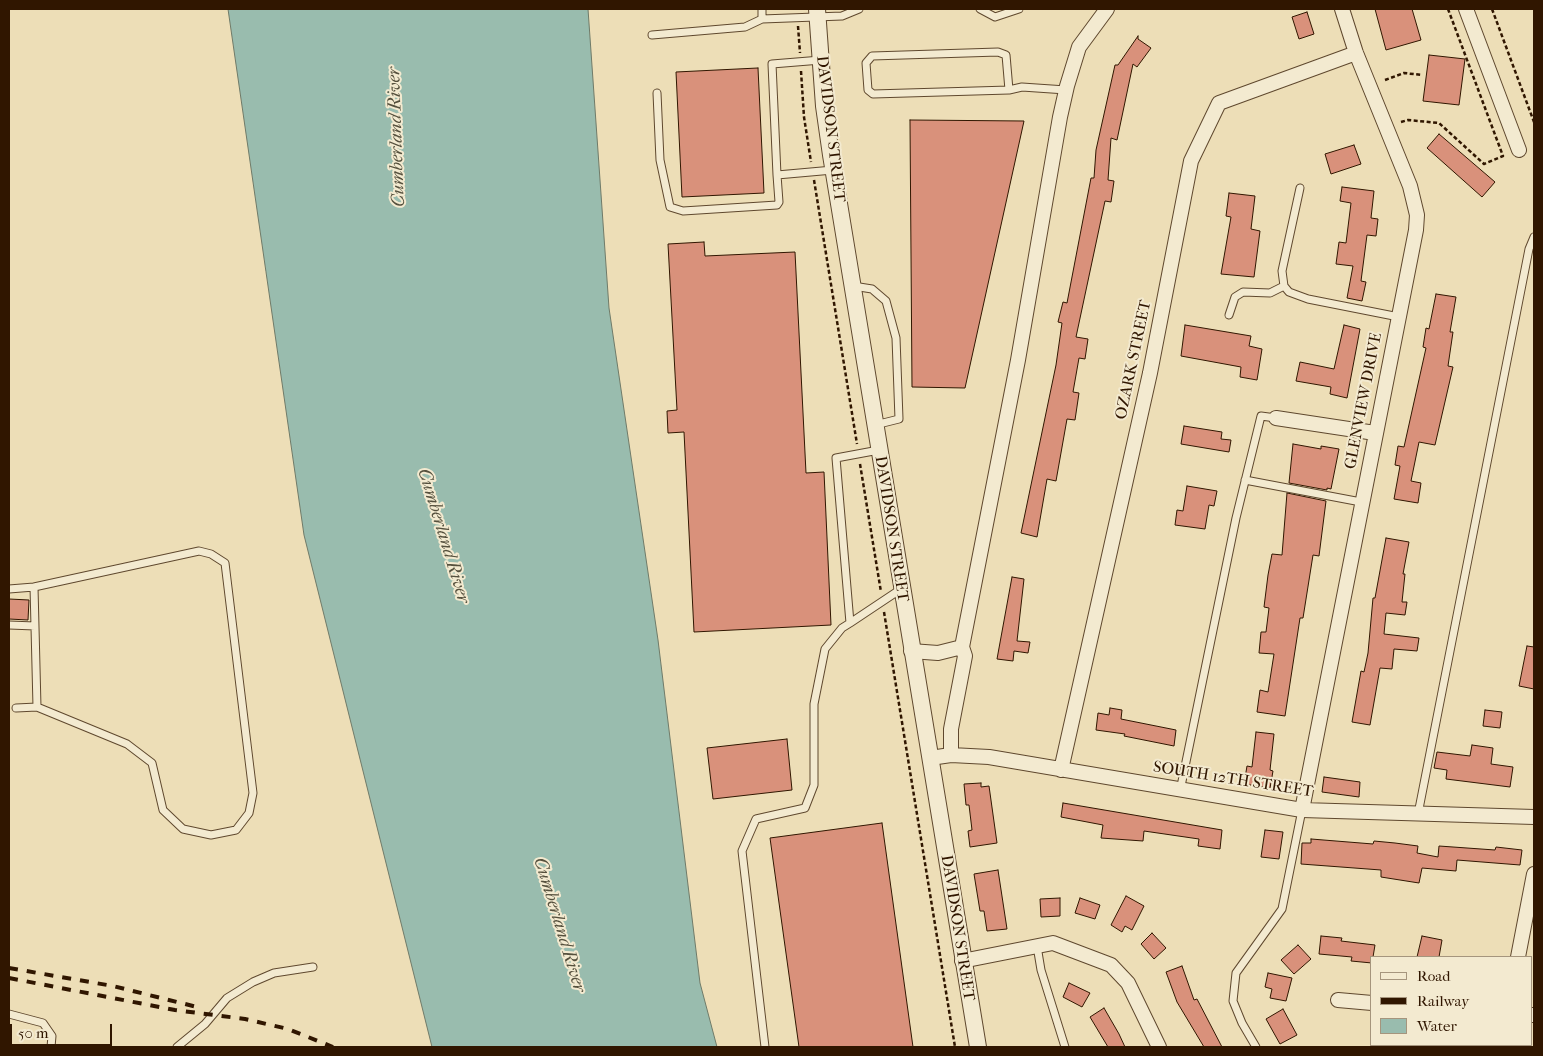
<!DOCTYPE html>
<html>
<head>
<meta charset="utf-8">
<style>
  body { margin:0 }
  #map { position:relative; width:1543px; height:1056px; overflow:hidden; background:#eddeb7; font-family:"IM FELL French Canon",serif }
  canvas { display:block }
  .frame { position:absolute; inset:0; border:10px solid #301600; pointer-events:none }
  .legend { position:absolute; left:1370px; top:956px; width:162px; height:90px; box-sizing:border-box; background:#f3ead0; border:1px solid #a5957d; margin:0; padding:6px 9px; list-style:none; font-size:15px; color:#301600 }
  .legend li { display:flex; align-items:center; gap:10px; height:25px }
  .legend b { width:25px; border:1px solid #a5957d }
  .scale { position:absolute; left:10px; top:1024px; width:102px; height:22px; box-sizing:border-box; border:2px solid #301600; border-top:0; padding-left:6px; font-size:15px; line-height:18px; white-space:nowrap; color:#301600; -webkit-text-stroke:4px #f3ead0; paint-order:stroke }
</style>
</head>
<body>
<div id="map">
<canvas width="1543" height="1056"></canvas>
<div class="frame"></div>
<ul class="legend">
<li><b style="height:6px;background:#f3ead0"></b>Road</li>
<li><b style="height:6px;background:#301600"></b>Railway</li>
<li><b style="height:14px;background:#99bcae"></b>Water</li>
</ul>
<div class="scale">50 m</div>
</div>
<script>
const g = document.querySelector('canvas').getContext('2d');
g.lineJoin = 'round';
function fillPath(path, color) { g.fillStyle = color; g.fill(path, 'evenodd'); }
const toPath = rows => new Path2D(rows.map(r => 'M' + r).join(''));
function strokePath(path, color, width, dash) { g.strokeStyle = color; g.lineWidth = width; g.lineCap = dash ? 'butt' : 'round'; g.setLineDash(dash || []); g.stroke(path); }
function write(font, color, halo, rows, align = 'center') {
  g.font = font + ' "IM FELL French Canon",serif'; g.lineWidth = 4; g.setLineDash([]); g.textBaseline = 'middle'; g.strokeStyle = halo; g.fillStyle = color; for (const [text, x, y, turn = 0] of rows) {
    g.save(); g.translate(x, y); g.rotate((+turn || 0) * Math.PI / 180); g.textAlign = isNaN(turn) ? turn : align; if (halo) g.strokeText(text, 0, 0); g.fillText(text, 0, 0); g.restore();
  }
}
const water = toPath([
  [228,9,588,9,609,308,658,640,700,983,717,1047,432,1047,304,535,228,9]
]);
fillPath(water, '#99bcae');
strokePath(water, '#6f7a68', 1);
const building = toPath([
  [1375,9,1412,9,1421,40,1386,50,1375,9],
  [1307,12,1314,34,1299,39,1292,17,1307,12],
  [1138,36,1138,39,1151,48,1137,67,1133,64,1117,140,1111,138,1108,180,1114,181,1111,202,1105,201,1076,337,1088,339,1085,359,1079,358,1073,392,1079,393,1075,420,1067,419,1056,481,1047,479,1037,537,1021,533,1056,365,1062,323,1058,322,1063,302,1067,303,1091,178,1094,178,1096,150,1115,65,1118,65,1138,36],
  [1429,55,1465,59,1459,105,1423,101,1429,55],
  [758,68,764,193,682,197,676,72,758,68],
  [910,120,1024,121,965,388,912,387,910,120],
  [1439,134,1495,182,1482,197,1427,148,1439,134],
  [1354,145,1361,164,1331,174,1325,154,1354,145],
  [1342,187,1374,191,1371,218,1378,219,1376,236,1367,235,1361,281,1366,282,1362,301,1347,298,1353,266,1336,264,1339,242,1346,243,1351,203,1340,201,1342,187],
  [1229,193,1255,196,1251,229,1260,231,1254,277,1221,274,1231,217,1226,216,1229,193],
  [704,242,705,256,795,252,806,473,824,472,831,625,694,632,684,432,668,433,667,411,677,410,668,244,704,242],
  [1436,294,1456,297,1450,332,1453,332,1448,366,1453,367,1435,445,1419,442,1411,481,1421,483,1418,503,1394,499,1400,466,1395,465,1398,446,1404,447,1426,348,1423,347,1426,328,1429,329,1436,294],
  [1185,325,1251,336,1249,346,1262,349,1257,380,1240,377,1241,367,1181,356,1185,325],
  [1344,325,1360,329,1347,398,1330,394,1331,387,1296,381,1300,362,1334,369,1344,325],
  [1184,426,1222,432,1221,439,1231,440,1229,452,1181,444,1184,426],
  [1293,444,1321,449,1321,446,1339,449,1331,489,1327,488,1327,490,1289,483,1293,444],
  [1187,486,1217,491,1214,506,1209,505,1205,529,1175,525,1177,510,1183,511,1187,486],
  [1287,493,1326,501,1319,556,1313,555,1303,618,1300,618,1285,716,1257,712,1260,690,1268,692,1274,654,1259,653,1261,632,1266,632,1269,608,1264,607,1268,575,1272,554,1282,555,1287,493],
  [1386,538,1409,542,1403,574,1405,574,1402,602,1407,602,1405,615,1386,613,1384,634,1419,638,1417,651,1394,649,1392,669,1380,668,1370,725,1352,722,1361,671,1364,672,1368,653,1373,598,1375,598,1386,538],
  [1012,577,1024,579,1017,641,1030,642,1028,653,1014,651,1013,661,997,659,1012,577],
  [9,599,29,600,28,620,9,619,9,599],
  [1527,646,1534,647,1534,689,1519,686,1527,646],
  [1110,708,1122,710,1121,719,1176,730,1174,746,1124,736,1125,734,1096,730,1098,713,1109,715,1110,708],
  [1485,710,1502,712,1500,728,1483,726,1485,710],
  [1256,732,1274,734,1270,770,1273,771,1270,788,1244,784,1247,766,1252,767,1256,732],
  [787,739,792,790,713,799,707,748,787,739],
  [1472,745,1493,748,1491,764,1513,767,1510,787,1446,779,1447,770,1434,768,1437,752,1470,756,1472,745],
  [1324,777,1360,782,1359,797,1322,792,1324,777],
  [981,783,981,787,989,786,997,843,970,847,968,831,972,830,969,805,966,805,964,784,981,783],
  [1063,803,1222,830,1220,849,1198,846,1199,839,1144,831,1143,841,1101,838,1103,825,1061,817,1063,803],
  [882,823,913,1047,799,1047,770,838,882,823],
  [1265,830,1283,832,1279,859,1261,857,1265,830],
  [1311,839,1373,844,1374,841,1395,843,1418,846,1417,853,1438,857,1439,846,1495,850,1496,847,1522,850,1520,865,1457,860,1456,871,1422,868,1419,883,1381,877,1381,870,1301,864,1302,843,1311,843,1311,839],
  [998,870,1007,929,987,931,984,911,980,911,974,874,998,870],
  [1126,896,1144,906,1132,930,1125,926,1122,932,1111,925,1126,896],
  [1060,898,1060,916,1041,917,1040,899,1060,898],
  [1080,898,1100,905,1095,919,1075,913,1080,898],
  [1152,933,1166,948,1154,959,1141,944,1152,933],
  [1321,936,1342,938,1341,941,1375,945,1372,963,1351,961,1352,957,1319,954,1321,936],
  [1422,936,1442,940,1439,957,1417,957,1422,936],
  [1298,945,1311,959,1294,974,1281,960,1298,945],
  [1182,966,1194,1000,1197,999,1222,1047,1204,1047,1177,1002,1166,972,1182,966],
  [1268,973,1292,978,1286,1001,1270,998,1272,989,1265,987,1268,973],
  [1069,983,1090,993,1082,1007,1063,997,1069,983],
  [1104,1008,1119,1034,1125,1047,1108,1047,1090,1017,1104,1008],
  [1283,1009,1297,1035,1280,1044,1266,1019,1283,1009]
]);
fillPath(building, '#d9917b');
strokePath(building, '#301600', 1);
const service = toPath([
  [762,9,762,19,842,16,859,9],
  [980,9,995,17,1019,9],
  [652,35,745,27,762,19],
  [821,60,772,64,777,175,833,170],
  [1009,90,1006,55,998,52,872,56,866,63,868,90,873,94,1009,90,1022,87,1066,90],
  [657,93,660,160,670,207,683,211,777,205,779,202,777,175],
  [1300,188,1282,271,1284,286,1289,292,1308,299,1399,317],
  [853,286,872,289,886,301,896,338,899,419,875,425],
  [1229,315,1235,297,1243,292,1270,293,1284,286],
  [1245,480,1361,502],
  [34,587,199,551,211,554,225,563,253,793,249,813,236,830,211,835,183,829,163,810,152,763,127,744,37,707],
  [9,589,34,587,37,707,16,708],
  [850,623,901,589],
  [9,625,35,626],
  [1180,791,1236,518,1261,416,1276,418],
  [1418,814,1529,249,1534,237],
  [1037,946,1041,970,1065,1047],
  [9,1014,43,1023,52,1036,51,1047],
  [177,1047,205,1024,227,998,253,982,274,973,313,967],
  [765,1047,742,851,756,819,805,808,814,785,814,704,825,649,842,628,850,623,836,458,879,450],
  [1256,1047,1242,1023,1233,1001,1236,973,1282,909,1302,810]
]);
const minor = toPath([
  [1466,9,1519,150],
  [1276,418,1375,433],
  [911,651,938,653,962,647],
  [951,755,951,729,965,656,962,647,1018,360,1060,117,1067,86,1079,47,1107,9],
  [930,758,951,755,989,757,1302,810,1534,817],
  [1061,770,1150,373,1191,161,1219,103,1356,53],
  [1302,810,1416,230,1417,215,1410,186,1356,53,1342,9],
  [1518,957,1534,874],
  [962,961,1053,943,1111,965,1128,983,1159,1047],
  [1338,1000,1372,1003],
  [1532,1015,1534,1015],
  [1503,1047,1504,1045]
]);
const tertiary = toPath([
  [817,9,824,106,831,155,978,1047]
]);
strokePath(service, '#5f482e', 9);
strokePath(minor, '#5f482e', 16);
strokePath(tertiary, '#5f482e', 18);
strokePath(toPath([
  [1492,9,1534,122],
  [798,26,800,53],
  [801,71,804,117,811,162],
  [1385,80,1404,73,1422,75],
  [1401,122,1408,120,1439,123,1484,164,1503,156,1448,9],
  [814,180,857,444],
  [860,464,881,592],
  [884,612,955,1047]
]), '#301600', 2.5, [4, 2.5]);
strokePath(service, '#f3ead0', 7);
strokePath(minor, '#f3ead0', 14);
strokePath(tertiary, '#f3ead0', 16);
strokePath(toPath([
  [9,968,113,986,197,1007],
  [9,978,175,1010,245,1019,288,1029,333,1047]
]), '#301600', 4, [9, 9]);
write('16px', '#301600', '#f3ead0', [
  ["DAVIDSON STREET",830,129,83],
  ["OZARK STREET",1134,360,-78],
  ["GLENVIEW DRIVE",1364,401,-79],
  ["DAVIDSON STREET",891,529,81],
  ["SOUTH 12TH STREET",1233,780,9],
  ["DAVIDSON STREET",957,928,81]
]);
write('italic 18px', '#55503d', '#f3ead0', [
  ["Cumberland River",397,137,-92],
  ["Cumberland River",443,536,73],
  ["Cumberland River",559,925,73]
]);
</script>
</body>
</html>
